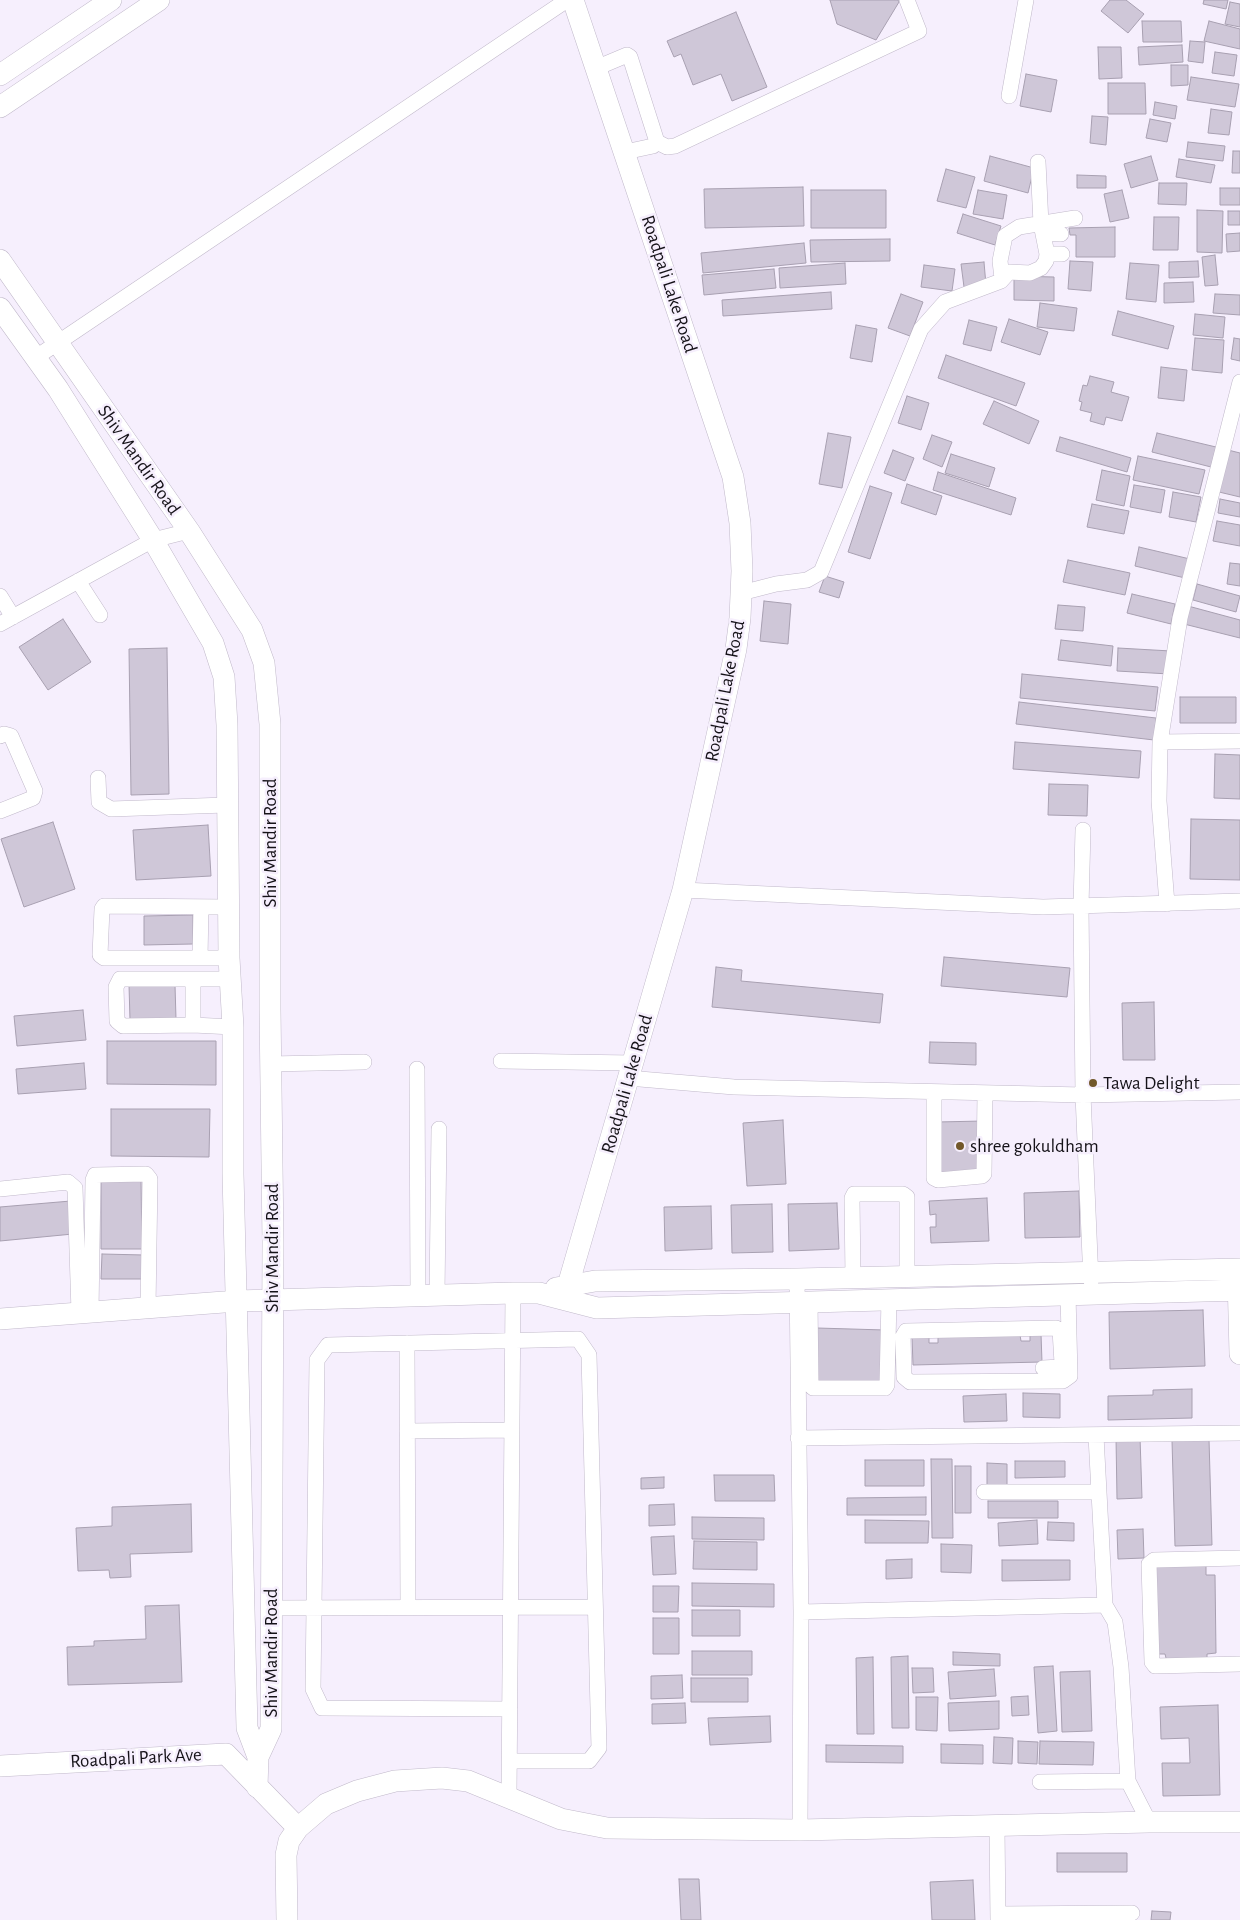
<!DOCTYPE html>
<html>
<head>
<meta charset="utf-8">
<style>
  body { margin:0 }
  canvas { display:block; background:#f6effd }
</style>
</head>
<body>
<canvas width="1240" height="1920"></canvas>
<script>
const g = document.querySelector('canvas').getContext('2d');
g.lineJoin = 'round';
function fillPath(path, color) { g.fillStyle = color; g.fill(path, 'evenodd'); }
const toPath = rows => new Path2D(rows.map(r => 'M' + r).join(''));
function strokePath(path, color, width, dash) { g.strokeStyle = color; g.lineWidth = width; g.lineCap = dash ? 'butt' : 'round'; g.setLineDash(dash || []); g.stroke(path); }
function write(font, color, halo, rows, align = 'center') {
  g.font = font + ' "Alegreya Sans",sans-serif'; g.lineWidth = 5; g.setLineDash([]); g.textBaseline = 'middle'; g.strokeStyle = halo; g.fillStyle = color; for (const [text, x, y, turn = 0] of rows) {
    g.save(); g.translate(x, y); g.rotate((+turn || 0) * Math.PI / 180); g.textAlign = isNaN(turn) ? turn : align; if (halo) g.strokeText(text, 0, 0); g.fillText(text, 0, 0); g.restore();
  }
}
const building = toPath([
  [830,0,898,0,899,2,876,40,837,24,830,0],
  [1110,0,1126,0,1144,14,1128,33,1101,11,1110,0],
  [1204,0,1228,0,1226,9,1203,4,1204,0],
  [1230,2,1240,4,1240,27,1225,24,1230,2],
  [736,12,767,87,732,101,721,74,693,85,681,54,674,57,667,41,736,12],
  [1142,21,1181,21,1182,42,1143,42,1142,21],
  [1209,21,1240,29,1240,49,1204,41,1209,21],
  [1190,41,1205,42,1203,63,1188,61,1190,41],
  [1182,45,1183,62,1139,65,1138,47,1182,45],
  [1098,47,1121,47,1122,78,1099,79,1098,47],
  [1215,52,1237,55,1234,76,1212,73,1215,52],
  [1171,65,1188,65,1188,85,1171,86,1171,65],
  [1026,74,1057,80,1051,112,1020,106,1026,74],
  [1191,77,1239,84,1235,107,1187,100,1191,77],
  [1108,83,1145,83,1146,114,1108,114,1108,83],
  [1155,102,1177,106,1175,119,1153,115,1155,102],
  [1211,109,1232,112,1229,135,1208,133,1211,109],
  [1092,116,1108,117,1106,145,1090,143,1092,116],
  [1150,119,1171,123,1167,142,1146,138,1150,119],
  [1188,142,1225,146,1223,161,1186,157,1188,142],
  [1233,151,1240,151,1240,173,1232,173,1233,151],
  [990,156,1034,168,1028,193,984,181,990,156],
  [1151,156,1158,180,1131,188,1124,164,1151,156],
  [1179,159,1215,165,1211,183,1176,177,1179,159],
  [946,169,975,177,966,208,937,201,946,169],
  [1077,175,1106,176,1106,188,1077,188,1077,175],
  [1159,183,1187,183,1186,205,1158,204,1159,183],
  [803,187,804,226,705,228,704,189,803,187],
  [1220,188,1240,188,1240,205,1220,205,1220,188],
  [811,190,886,190,886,228,811,228,811,190],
  [978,190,1007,195,1003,219,973,214,978,190],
  [1122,190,1129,218,1110,222,1104,194,1122,190],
  [1197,210,1223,211,1222,253,1197,252,1197,210],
  [1228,211,1240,211,1240,225,1228,225,1228,211],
  [963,214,1001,226,995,245,957,233,963,214],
  [1154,217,1179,217,1178,250,1153,250,1154,217],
  [1115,227,1115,257,1076,257,1076,235,1070,235,1069,228,1115,227],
  [1240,233,1240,251,1227,252,1226,234,1240,233],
  [890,239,890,261,811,262,810,240,890,239],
  [804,243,806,263,703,273,701,253,804,243],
  [1215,255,1218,285,1205,286,1202,257,1215,255],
  [1070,261,1093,262,1091,291,1068,289,1070,261],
  [1198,261,1199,277,1169,278,1169,262,1198,261],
  [984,262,986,285,964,287,961,264,984,262],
  [845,263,846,284,780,288,779,268,845,263],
  [1130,263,1159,265,1156,302,1126,299,1130,263],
  [924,265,955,269,952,291,921,287,924,265],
  [774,269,776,288,704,295,702,275,774,269],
  [1014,276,1054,277,1054,301,1014,300,1014,276],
  [1193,282,1194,302,1164,303,1164,283,1193,282],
  [831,292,832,309,723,316,722,300,831,292],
  [901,294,923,302,910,336,888,328,901,294],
  [1215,294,1240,295,1240,315,1213,313,1215,294],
  [1040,303,1077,308,1074,331,1037,327,1040,303],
  [1118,311,1174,326,1168,349,1112,335,1118,311],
  [1195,314,1225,317,1223,338,1193,335,1195,314],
  [1009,319,1048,332,1040,355,1001,342,1009,319],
  [969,320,997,327,991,351,963,344,969,320],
  [856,325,877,329,872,362,850,358,856,325],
  [1195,338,1224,340,1222,373,1192,370,1195,338],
  [1234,338,1240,339,1240,361,1231,359,1234,338],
  [946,355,1025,383,1016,406,938,378,946,355],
  [1161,367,1187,370,1184,401,1158,398,1161,367],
  [1090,376,1114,382,1111,392,1129,397,1122,421,1106,417,1104,425,1090,421,1092,413,1080,410,1082,402,1079,401,1083,385,1087,386,1090,376],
  [907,396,929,403,921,430,898,423,907,396],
  [994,401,1039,421,1029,444,983,424,994,401],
  [828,433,851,437,842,488,819,484,828,433],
  [1157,433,1216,447,1211,467,1152,452,1157,433],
  [932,435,952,442,942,467,923,459,932,435],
  [1060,437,1131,458,1127,472,1056,451,1060,437],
  [893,450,914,458,905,481,884,473,893,450],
  [1228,450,1240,453,1240,497,1219,492,1228,450],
  [951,454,995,468,989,487,945,473,951,454],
  [1138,456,1205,470,1199,494,1133,480,1138,456],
  [1102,470,1130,476,1124,506,1096,500,1102,470],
  [938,472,1016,498,1011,515,933,490,938,472],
  [907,484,942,496,936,515,901,503,907,484],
  [1134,485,1165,490,1161,513,1130,507,1134,485],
  [870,486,892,493,870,559,848,552,870,486],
  [1173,492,1201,497,1196,522,1169,517,1173,492],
  [1220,499,1240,503,1240,517,1218,513,1220,499],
  [1092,504,1129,511,1124,534,1087,527,1092,504],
  [1217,521,1240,525,1240,546,1213,541,1217,521],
  [1139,547,1190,559,1185,578,1135,566,1139,547],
  [1068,560,1130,573,1125,595,1063,582,1068,560],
  [1230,563,1240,564,1240,586,1227,584,1230,563],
  [825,576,844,582,839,598,819,592,825,576],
  [1197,584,1240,596,1236,612,1193,600,1197,584],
  [1132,594,1175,604,1171,624,1127,613,1132,594],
  [764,601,791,604,788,644,760,641,764,601],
  [1058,605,1085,607,1083,631,1055,629,1058,605],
  [1188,606,1240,620,1240,638,1184,624,1188,606],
  [63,619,91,662,48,690,19,647,63,619],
  [1061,640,1113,646,1111,666,1058,660,1061,640],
  [167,648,169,794,131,795,129,649,167,648],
  [1118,648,1171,651,1169,674,1117,671,1118,648],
  [1022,674,1158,687,1155,711,1020,698,1022,674],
  [1180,697,1236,697,1236,723,1180,723,1180,697],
  [1019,702,1156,718,1154,740,1016,724,1019,702],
  [1015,742,1141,751,1139,778,1013,769,1015,742],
  [1215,754,1240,755,1240,799,1214,798,1215,754],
  [1049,784,1088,785,1087,816,1048,815,1049,784],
  [1191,819,1240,820,1240,880,1190,879,1191,819],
  [53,822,75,889,24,907,1,839,53,822],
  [208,825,211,876,136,880,133,830,208,825],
  [193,915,193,944,144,945,144,916,193,915],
  [944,957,1070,968,1067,997,941,986,944,957],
  [716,967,742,970,741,981,883,994,880,1023,712,1007,716,967],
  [129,985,175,985,176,1019,130,1020,129,985],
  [1154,1002,1155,1060,1123,1060,1122,1003,1154,1002],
  [83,1010,86,1040,17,1046,14,1016,83,1010],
  [107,1041,216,1041,216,1085,107,1084,107,1041],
  [930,1042,976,1043,976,1065,929,1063,930,1042],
  [84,1063,86,1089,18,1094,16,1069,84,1063],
  [111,1109,210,1109,209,1157,111,1156,111,1109],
  [783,1120,786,1184,747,1186,743,1123,783,1120],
  [983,1121,983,1171,938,1175,937,1122,983,1121],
  [101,1179,141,1179,142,1249,101,1249,101,1179],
  [1079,1191,1080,1237,1025,1238,1024,1193,1079,1191],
  [987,1198,989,1241,931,1243,930,1227,936,1227,936,1214,930,1215,929,1201,987,1198],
  [71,1201,73,1234,0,1241,0,1207,71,1201],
  [837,1203,839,1249,789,1251,788,1204,837,1203],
  [772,1204,773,1252,732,1253,731,1205,772,1204],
  [711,1206,712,1249,665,1251,664,1207,711,1206],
  [102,1254,144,1255,144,1279,101,1279,102,1254],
  [1203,1310,1205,1366,1110,1369,1109,1312,1203,1310],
  [817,1328,885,1330,883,1383,816,1381,817,1328],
  [1030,1334,1041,1334,1042,1362,913,1365,912,1337,929,1337,929,1343,938,1343,938,1337,1020,1335,1021,1341,1030,1341,1030,1334],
  [1192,1389,1192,1418,1108,1420,1108,1396,1153,1395,1153,1390,1192,1389],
  [1023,1393,1060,1394,1060,1418,1023,1417,1023,1393],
  [1006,1394,1007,1421,964,1422,963,1396,1006,1394],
  [1140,1437,1142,1498,1117,1499,1116,1438,1140,1437],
  [1209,1439,1212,1545,1175,1546,1172,1441,1209,1439],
  [931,1459,952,1459,953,1538,932,1538,931,1459],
  [865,1460,924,1460,924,1486,865,1486,865,1460],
  [1015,1461,1065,1461,1065,1477,1015,1478,1015,1461],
  [987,1463,1007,1464,1007,1487,987,1487,987,1463],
  [955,1466,971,1466,971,1513,955,1513,955,1466],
  [714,1475,774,1475,775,1501,715,1501,714,1475],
  [664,1477,664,1488,641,1489,641,1478,664,1477],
  [926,1497,926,1515,847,1515,847,1498,926,1497],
  [988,1501,1058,1501,1058,1518,988,1518,988,1501],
  [191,1504,192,1552,130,1554,131,1577,110,1578,109,1570,78,1571,76,1528,112,1526,112,1507,191,1504],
  [674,1504,675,1525,649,1526,649,1505,674,1504],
  [692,1517,764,1518,764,1540,692,1539,692,1517],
  [865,1520,929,1521,928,1543,865,1543,865,1520],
  [1037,1520,1038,1544,999,1546,998,1523,1037,1520],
  [1048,1522,1074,1523,1074,1541,1047,1540,1048,1522],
  [1143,1529,1144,1558,1118,1559,1117,1530,1143,1529],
  [674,1536,676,1574,653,1575,651,1537,674,1536],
  [694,1541,757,1542,757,1570,693,1569,694,1541],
  [941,1544,972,1545,971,1573,941,1572,941,1544],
  [912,1559,912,1578,886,1579,886,1560,912,1559],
  [1002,1560,1070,1560,1070,1580,1002,1581,1002,1560],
  [1153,1565,1206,1565,1206,1575,1215,1575,1216,1653,1207,1654,1207,1663,1167,1662,1165,1654,1154,1654,1153,1565],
  [692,1583,774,1584,774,1607,692,1606,692,1583],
  [653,1586,679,1586,678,1612,653,1612,653,1586],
  [179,1605,182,1682,68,1685,67,1647,94,1646,94,1641,146,1639,145,1606,179,1605],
  [692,1610,740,1610,740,1636,692,1636,692,1610],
  [653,1618,679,1618,679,1654,653,1654,653,1618],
  [692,1651,752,1651,752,1675,692,1675,692,1651],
  [953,1652,1000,1654,1000,1666,953,1665,953,1652],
  [908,1656,909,1728,892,1728,891,1657,908,1656],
  [873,1657,874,1734,857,1734,856,1658,873,1657],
  [1053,1666,1057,1731,1038,1733,1034,1667,1053,1666],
  [912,1668,933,1668,934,1692,913,1693,912,1668],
  [994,1669,996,1696,950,1699,948,1672,994,1669],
  [1090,1671,1092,1731,1062,1732,1060,1672,1090,1671],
  [682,1675,683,1698,651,1699,651,1676,682,1675],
  [691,1678,748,1678,748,1702,691,1702,691,1678],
  [1028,1696,1029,1715,1012,1716,1011,1697,1028,1696],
  [916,1697,938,1697,937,1731,916,1730,916,1697],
  [999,1701,999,1729,949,1731,948,1703,999,1701],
  [685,1703,686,1723,652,1724,652,1704,685,1703],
  [1218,1705,1220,1795,1163,1796,1162,1763,1190,1763,1189,1738,1161,1739,1160,1707,1218,1705],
  [770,1716,771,1742,710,1745,708,1718,770,1716],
  [994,1737,1013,1738,1012,1764,993,1763,994,1737],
  [1018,1741,1038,1742,1037,1764,1018,1763,1018,1741],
  [1040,1741,1094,1742,1093,1765,1039,1764,1040,1741],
  [941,1744,983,1745,983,1764,941,1763,941,1744],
  [826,1745,903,1746,903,1763,826,1762,826,1745],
  [1057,1853,1127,1853,1127,1872,1057,1872,1057,1853],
  [679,1879,699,1879,701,1920,681,1920,679,1879],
  [973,1880,975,1920,932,1920,930,1882,973,1880],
  [1152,1911,1171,1912,1170,1920,1151,1920,1152,1911]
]);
fillPath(building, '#cfc7d8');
strokePath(building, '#a8a0b1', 1);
const street = toPath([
  [596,68,627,55,630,57,657,142,667,147,675,146,919,31,907,0],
  [1009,96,1026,0],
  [625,152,653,146,657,142],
  [1043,233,1061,234],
  [1047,254,1062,254],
  [1002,278,1000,261,1005,236,1019,227,1075,218],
  [35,358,567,0],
  [78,581,100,615],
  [741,593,776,584,807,580,821,572,921,329,945,302,1001,281,1009,272,1030,273,1041,268,1046,261,1047,254,1041,224,1038,162],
  [0,596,13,617],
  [0,624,153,540,189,531],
  [0,736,4,734,11,736,35,791,33,798,0,811],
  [1160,742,1240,741],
  [98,778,99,802,111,809,226,805],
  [1083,830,1081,906,1083,1095,1091,1281],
  [683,890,1043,907,1240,901],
  [1167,904,1159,801,1160,742,1180,618,1240,382],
  [228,907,104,906,102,909,100,955,104,958,229,958],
  [200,958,201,907],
  [193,979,193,1025],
  [231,979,120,979,116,987,117,1021,123,1026,193,1025,233,1027],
  [501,1061,633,1063],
  [270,1064,364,1062],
  [417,1069,418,1296],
  [628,1078,734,1087,1083,1095,1240,1092],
  [934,1092,934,1178,938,1180,982,1176,984,1174,985,1093],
  [0,1189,68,1182,75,1188,79,1312],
  [853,1278,852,1198,854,1194,903,1194,907,1197,907,1277],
  [797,1279,801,1612,800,1830],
  [437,1295,439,1129],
  [810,1300,811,1386,813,1388,885,1388,887,1385,889,1299],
  [91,1312,93,1180,95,1175,146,1174,150,1179,148,1308],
  [407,1343,408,1608],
  [1043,1368,1060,1367,1062,1363,1060,1330,1056,1328,906,1331,903,1336,904,1377,910,1382,1063,1381,1070,1376,1068,1294],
  [407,1431,512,1430],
  [1096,1436,1105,1605,1115,1622,1121,1667,1128,1781,1149,1822],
  [798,1438,1240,1433],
  [984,1492,1099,1492],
  [1240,1558,1154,1560,1149,1564,1152,1662,1155,1666,1240,1664],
  [271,1608,595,1607],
  [801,1612,1105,1605],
  [510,1761,589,1761,599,1748,589,1355,578,1339,328,1345,317,1360,313,1689,322,1708,510,1709],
  [1040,1782,1128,1781],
  [509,1796,513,1293],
  [997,1827,998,1920],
  [998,1914,1132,1913]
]);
const secondary = toPath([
  [0,75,111,0],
  [0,107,159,0],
  [0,260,189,531,252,630,264,663,270,724,270,1009,273,1242,271,1729,258,1757,257,1787],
  [0,308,58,389,153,540,213,643,224,677,227,725,229,958,233,1027,233,1174,247,1728,258,1757],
  [1238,1276,1240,1354],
  [556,1288,595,1281,797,1279,1240,1269],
  [564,1299,683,890,736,649,740,618,742,571,740,523,733,477,573,0],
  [0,1319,237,1301,513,1293,539,1293,597,1308,1240,1290],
  [0,1766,226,1754,298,1828,289,1841,286,1855,287,1920],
  [298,1828,326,1804,357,1791,395,1781,442,1778,468,1781,561,1819,607,1828,800,1830,1149,1822,1240,1822]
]);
strokePath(street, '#c1b9ca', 16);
strokePath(secondary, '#c1b9ca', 22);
strokePath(street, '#fff', 15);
strokePath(secondary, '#fff', 21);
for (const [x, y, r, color] of [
  [1093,1083,5,"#72582a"],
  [960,1146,5,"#72582a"]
]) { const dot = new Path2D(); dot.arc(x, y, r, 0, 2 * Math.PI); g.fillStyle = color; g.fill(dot); strokePath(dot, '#f6effd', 2); }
write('19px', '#151218', '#f6effd', [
  ["Roadpali Lake Road",669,284,72],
  ["Shiv Mandir Road",139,460,55],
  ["Roadpali Lake Road",725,691,-79],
  ["Shiv Mandir Road",270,843,-90],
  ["Roadpali Lake Road",627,1084,-74],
  ["Shiv Mandir Road",272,1248,-90],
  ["Shiv Mandir Road",271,1653,-90],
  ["Roadpali Park Ave",136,1758,-3]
]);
write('19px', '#151218', '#f6effd', [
  ["Tawa Delight",1103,1083],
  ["shree gokuldham",970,1146]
], 'left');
</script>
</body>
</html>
